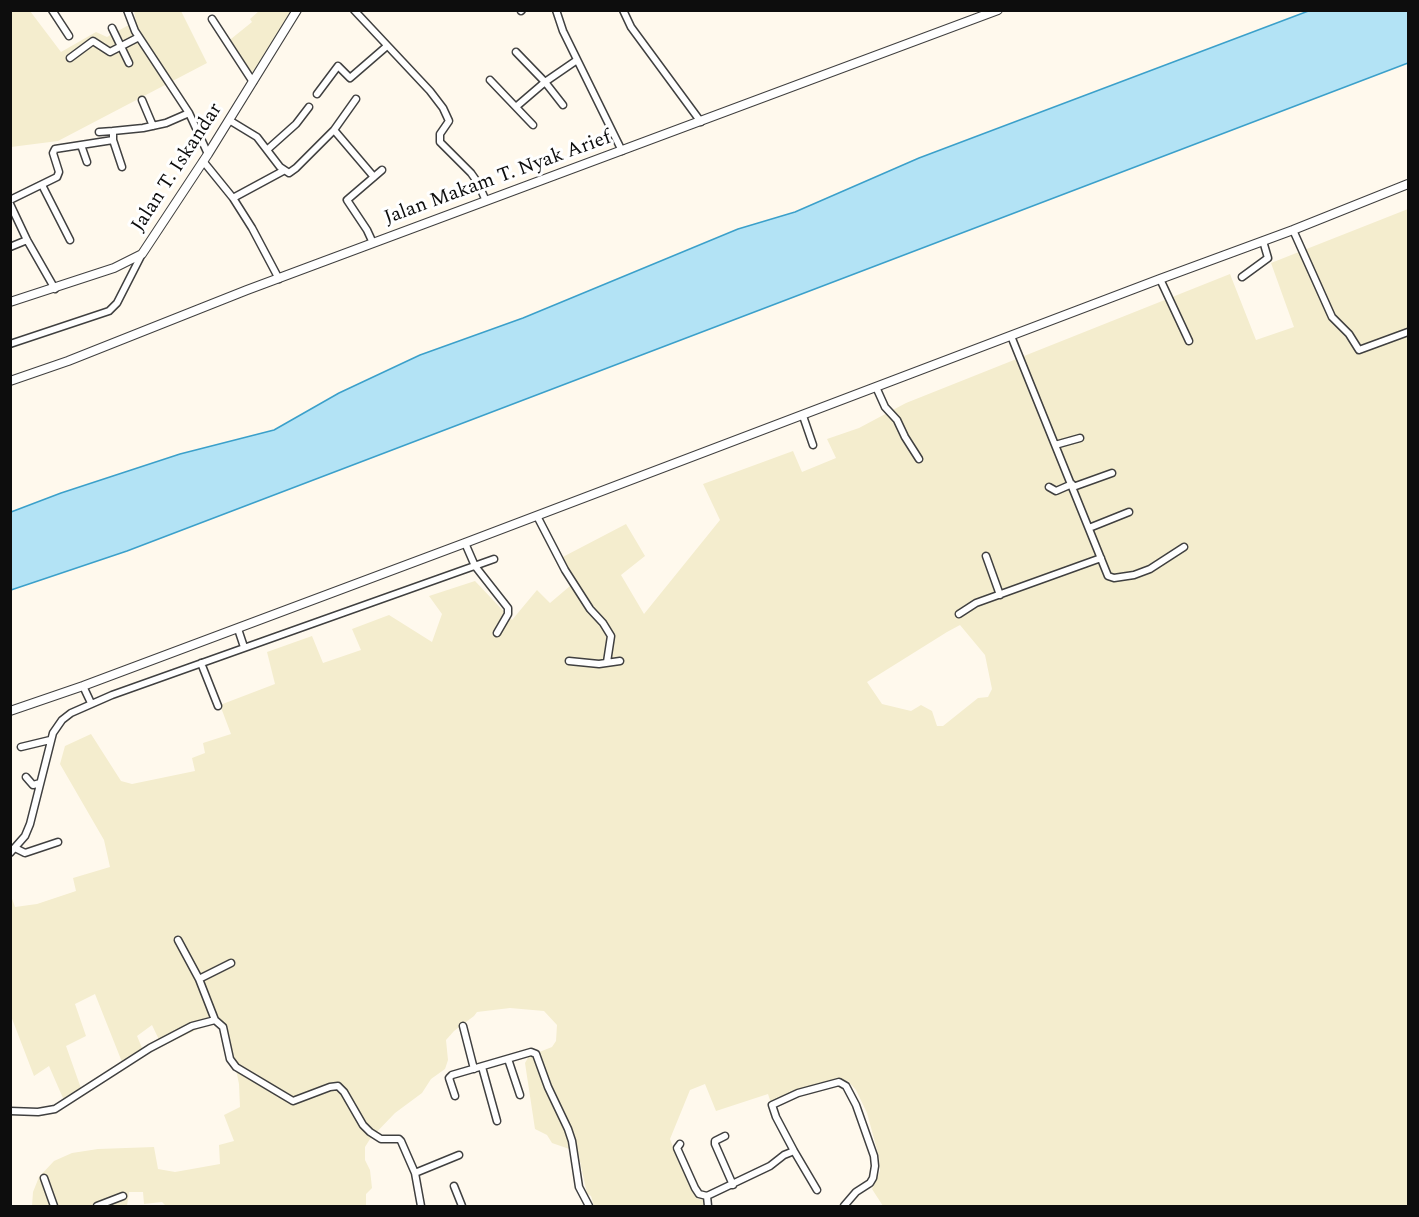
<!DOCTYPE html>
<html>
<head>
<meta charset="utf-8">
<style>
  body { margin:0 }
  #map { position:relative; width:1419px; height:1217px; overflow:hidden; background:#fff9ed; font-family:Spectral,serif }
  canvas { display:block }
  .frame { position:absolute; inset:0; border:12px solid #0d0d0d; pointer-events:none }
</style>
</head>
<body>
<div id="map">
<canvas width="1419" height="1217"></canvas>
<div class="frame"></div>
</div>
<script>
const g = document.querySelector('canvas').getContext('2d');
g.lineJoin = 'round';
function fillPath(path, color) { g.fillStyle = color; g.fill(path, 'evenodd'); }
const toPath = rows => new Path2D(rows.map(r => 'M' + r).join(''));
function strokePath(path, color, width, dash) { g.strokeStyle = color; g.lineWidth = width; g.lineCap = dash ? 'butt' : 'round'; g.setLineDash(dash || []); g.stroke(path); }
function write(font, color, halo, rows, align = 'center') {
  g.font = font + ' Spectral,serif'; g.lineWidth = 6; g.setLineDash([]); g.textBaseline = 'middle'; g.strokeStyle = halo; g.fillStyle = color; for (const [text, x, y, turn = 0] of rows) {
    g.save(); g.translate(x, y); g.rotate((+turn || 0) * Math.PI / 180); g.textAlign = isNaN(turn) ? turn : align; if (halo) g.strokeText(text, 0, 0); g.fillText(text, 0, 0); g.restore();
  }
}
fillPath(toPath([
  [11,11,30,11,61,52,96,32,107,37,136,21,134,11,181,11,207,63,58,141,11,147],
  [259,11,295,11,250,80,226,43,252,22,250,19],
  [1408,209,1408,1206,883,1206,872,1189,880,1171,879,1157,867,1113,856,1090,848,1081,841,1081,813,1090,772,1106,768,1094,716,1111,705,1084,690,1090,670,1139,679,1163,698,1199,707,1200,709,1206,594,1206,591,1196,587,1194,578,1152,552,1143,547,1135,535,1129,525,1063,529,1056,552,1047,556,1041,557,1025,544,1011,510,1008,477,1012,474,1016,454,1031,446,1040,448,1060,445,1069,431,1079,422,1093,395,1113,370,1139,365,1147,365,1160,370,1170,372,1188,366,1194,366,1206,166,1206,162,1202,144,1204,143,1192,129,1192,127,1206,32,1206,33,1192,39,1177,54,1161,72,1153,98,1149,154,1147,158,1169,175,1172,220,1164,219,1145,234,1141,224,1115,240,1107,239,1084,227,1025,220,1023,209,1024,162,1046,152,1025,137,1036,145,1055,124,1067,95,994,75,1004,86,1036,66,1046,83,1094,66,1105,49,1066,34,1076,11,1016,10,893,15,907,37,904,76,891,73,878,110,867,104,840,60,764,65,746,91,734,121,781,132,784,195,771,192,758,205,753,203,743,231,734,220,705,275,684,267,652,312,636,323,663,361,650,352,629,389,615,432,642,442,614,429,596,475,581,512,620,537,590,550,603,570,586,557,560,626,524,645,556,621,575,644,614,720,520,703,484,793,451,802,472,836,458,827,439,859,428,906,403,1230,274,1256,340,1294,327,1271,263],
  [960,625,985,655,992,689,988,697,978,698,943,726,937,726,932,711,921,705,911,711,882,704,867,682,947,632]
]), '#f4edce');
const water = toPath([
  [1311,10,1408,11,1408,63,127,551,11,590,11,512,61,493,180,454,274,430,339,393,420,355,523,318,738,229,795,212,919,158,1311,10]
]);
fillPath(water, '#b3e3f5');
strokePath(water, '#3ba0ca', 1.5);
const minor = toPath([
  [52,10,69,36],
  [127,10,135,31,189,113,208,154],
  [354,10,430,91,443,108,449,121,440,134,440,142,471,173,478,183,486,201],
  [556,10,563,31,622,151],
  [623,10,631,27,701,122],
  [521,11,522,10],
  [212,19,253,82],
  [112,28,129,63],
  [516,52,545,82,563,105],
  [70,58,93,41,110,52,139,37],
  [490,80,533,125],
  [317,94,338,66,350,78,387,46],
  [142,100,153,126],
  [517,106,545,82,577,60],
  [229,120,257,137,280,167,289,173,296,168,334,130,374,177],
  [334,130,356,99],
  [99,132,113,131],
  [113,140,122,167],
  [81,145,87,162],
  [268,149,296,124,309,107],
  [203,161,233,198,252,228,279,279],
  [42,185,70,240],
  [233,198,283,171],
  [10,200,57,177,59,172,53,153,55,149,113,140,113,131,143,128,166,123,189,113],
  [10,204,27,240,55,289],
  [1293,230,1332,317,1349,334,1359,350,1408,332],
  [373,243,367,230,347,200,382,170],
  [10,247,27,240],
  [1242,277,1268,258,1263,241],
  [1160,279,1189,341],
  [1011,336,1108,576,1114,578,1134,575,1150,569,1184,547],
  [10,344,109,311,117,303,142,254],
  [876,387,885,407,897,420,905,437,919,459],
  [803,416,813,445],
  [1055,445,1080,438],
  [1049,487,1056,491,1072,484],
  [1073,487,1112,473],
  [537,516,565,570,590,609,603,623,611,636,607,662],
  [1089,528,1129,512],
  [465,543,475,566,508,608,508,614,497,633],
  [986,556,1000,595],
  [959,614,976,603,1101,558],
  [238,629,244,647],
  [569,661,599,664,620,661],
  [201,663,218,706],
  [83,686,91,703],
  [21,747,50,740],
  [26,777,33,785,40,783],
  [15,848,25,853,58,842],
  [10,853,25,836,30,824,53,733,62,720,71,713,112,695,494,559],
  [178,940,199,979,215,1020],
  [199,979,231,963],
  [463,1026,474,1069],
  [508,1059,520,1095],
  [482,1067,497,1121],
  [455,1096,449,1078,452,1075,531,1052,536,1054,548,1087,568,1129,572,1141,579,1187,589,1206],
  [10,1111,38,1112,55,1109,150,1048,192,1026,215,1020,223,1027,230,1059,236,1067,293,1101,330,1087,338,1086,344,1092,363,1125,370,1132,381,1139,399,1139,401,1141,415,1173,421,1206],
  [725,1136,715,1141,715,1144,733,1185],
  [680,1144,677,1148,695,1188,699,1194,707,1196],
  [415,1173,459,1155],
  [44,1178,54,1206],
  [454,1186,462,1206],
  [817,1190,794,1151,776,1117,772,1105,798,1093,839,1082,846,1086,856,1105,874,1156,875,1166,873,1178,870,1183,856,1192,844,1206],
  [97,1206,123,1196],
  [708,1206,707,1196,770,1166,784,1155,794,1151]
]);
const tertiary = toPath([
  [10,302,114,268,142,254,208,154,297,10],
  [10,381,68,361,247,290,998,10],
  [10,711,83,686,465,543,1160,279,1293,230,1408,184]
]);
strokePath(minor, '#404040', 9);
strokePath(tertiary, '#404040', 10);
strokePath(minor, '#fff', 6);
strokePath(tertiary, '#fff', 8);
write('20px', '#0d0d0d', '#fff', [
  ["Jalan T. Iskandar",178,168,-57],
  ["Jalan Makam T. Nyak Arief",498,179,-20]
]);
</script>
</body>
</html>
